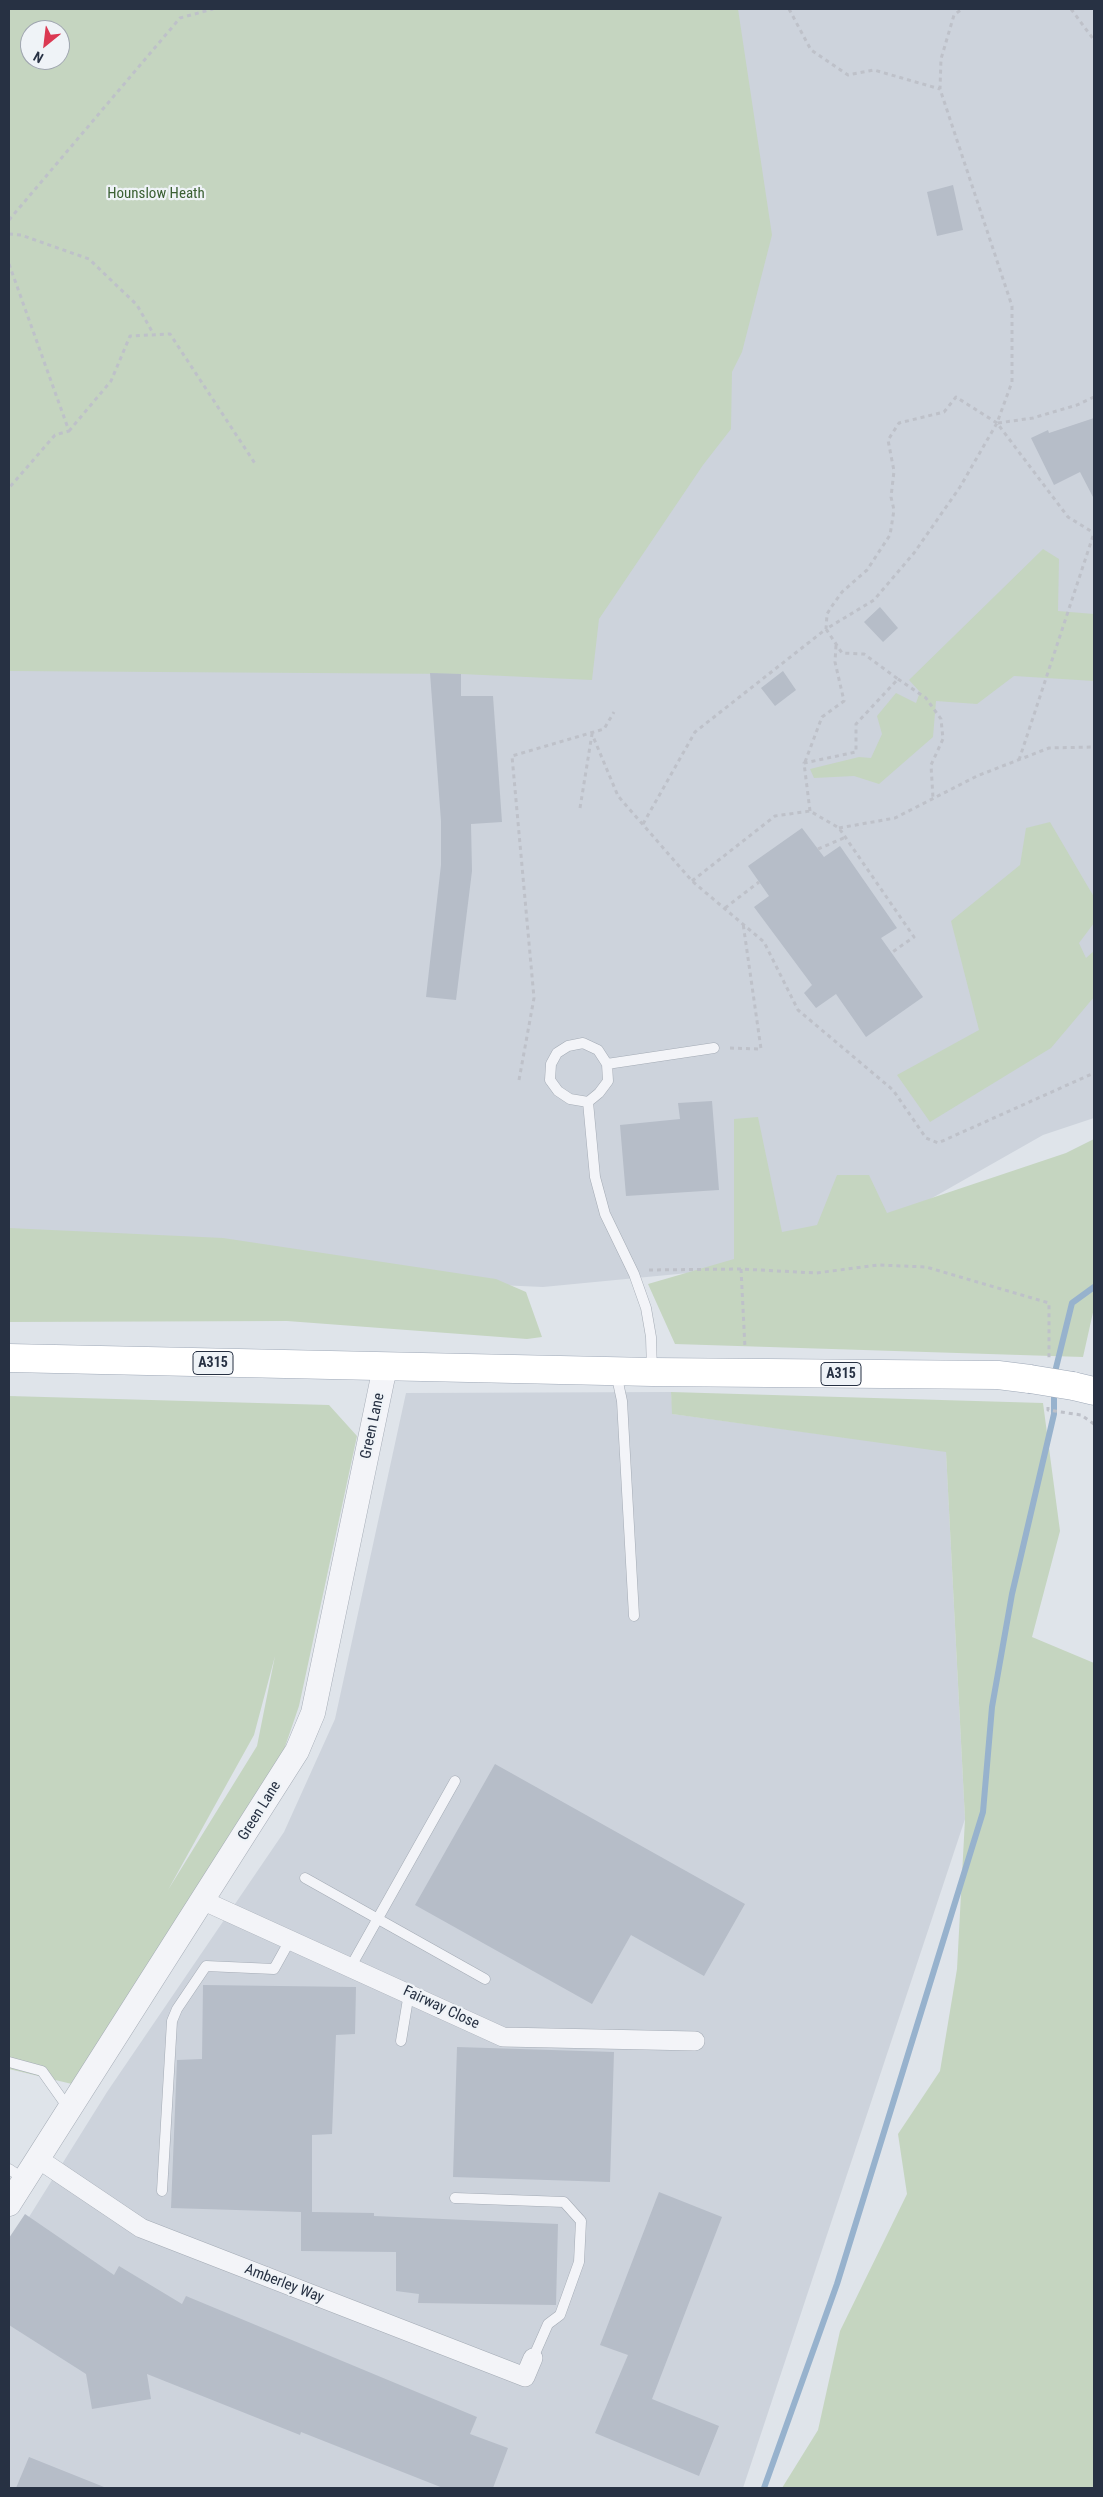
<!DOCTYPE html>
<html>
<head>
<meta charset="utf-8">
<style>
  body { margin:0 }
  #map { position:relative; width:1103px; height:2497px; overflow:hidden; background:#dfe4ea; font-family:"Roboto Condensed",sans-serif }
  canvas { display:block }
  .frame { position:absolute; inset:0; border:10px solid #273143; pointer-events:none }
  .north { position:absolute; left:20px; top:20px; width:50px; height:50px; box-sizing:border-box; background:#eff3f7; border:1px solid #9fa5af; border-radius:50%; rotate:209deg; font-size:14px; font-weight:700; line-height:20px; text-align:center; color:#273143 }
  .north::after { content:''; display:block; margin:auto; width:18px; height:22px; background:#db3952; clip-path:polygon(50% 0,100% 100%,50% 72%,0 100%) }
</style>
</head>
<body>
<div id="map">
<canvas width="1103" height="2497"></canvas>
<div class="frame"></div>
<div class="north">N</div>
</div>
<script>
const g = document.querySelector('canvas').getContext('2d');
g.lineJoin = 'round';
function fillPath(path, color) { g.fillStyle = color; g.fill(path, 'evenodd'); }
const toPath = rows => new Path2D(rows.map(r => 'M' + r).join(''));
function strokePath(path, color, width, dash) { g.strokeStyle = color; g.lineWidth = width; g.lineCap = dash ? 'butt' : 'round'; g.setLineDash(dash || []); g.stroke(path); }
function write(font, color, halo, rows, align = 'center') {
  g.font = font + ' "Roboto Condensed",sans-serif'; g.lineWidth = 4.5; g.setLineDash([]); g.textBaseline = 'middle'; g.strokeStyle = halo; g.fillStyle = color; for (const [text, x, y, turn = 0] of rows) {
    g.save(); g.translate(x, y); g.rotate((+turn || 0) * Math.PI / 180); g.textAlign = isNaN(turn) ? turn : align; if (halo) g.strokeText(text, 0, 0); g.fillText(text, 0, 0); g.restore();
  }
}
fillPath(toPath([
  [289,9,1094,9,1094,1118,1043,1135,823,1260,543,1287,9,1263,9,671,233,671],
  [671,1392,673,1414,946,1451,965,1819,743,2488,9,2488,9,2249,107,2092,284,1832,335,1719,406,1393]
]), '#cdd3dc');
fillPath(toPath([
  [9,9,738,9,772,235,742,352,732,372,731,429,703,465,599,619,592,680,461,674,9,671],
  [30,30,60,30,60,60,30,60],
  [1043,549,1059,559,1058,611,1094,614,1094,681,1014,676,977,704,936,701,933,737,879,784,854,776,814,778,810,769,859,757,871,758,882,734,877,716,896,693,916,703,920,692,909,680],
  [1050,822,1094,897,1094,923,1079,943,1086,958,1094,951,1094,997,1051,1048,930,1122,897,1075,979,1030,951,921,1020,865,1026,828],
  [758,1117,782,1232,817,1225,837,1175,869,1175,887,1213,1066,1153,1094,1139,1094,1308,1083,1357,675,1344,648,1284,734,1259,734,1119],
  [9,1228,223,1238,496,1279,526,1292,542,1337,527,1339,287,1321,9,1322],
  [671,1392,1043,1403,1060,1531,1032,1637,1094,1663,1094,2488,782,2488,818,2430,840,2331,907,2194,898,2134,940,2071,957,1969,965,1819,946,1452,672,1414],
  [9,1396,329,1405,357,1436,299,1706,278,1767,72,2084,9,2069],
  [275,1656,257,1746,168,1890,254,1735]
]), '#c5d5c0');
strokePath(toPath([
  [1054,1376,1072,1303,1094,1287],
  [764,2488,837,2284,983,1812,992,1707,1012,1594,1054,1414,1054,1389]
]), '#97b2cd', 6);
fillPath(toPath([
  [953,185,963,230,937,236,927,192],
  [1094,418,1094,499,1080,472,1054,485,1031,438,1048,430,1049,433],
  [880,607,898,628,883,642,864,622],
  [783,671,796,690,775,706,761,688],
  [430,673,461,674,461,696,493,696,502,822,471,824,472,871,456,1000,426,997,441,865,441,821],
  [802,828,824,857,840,846,897,928,881,938,923,997,866,1037,836,994,816,1008,804,993,812,985,754,907,769,896,748,866],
  [712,1101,719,1190,626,1196,620,1125,680,1119,678,1103],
  [495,1764,745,1904,704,1976,631,1935,592,2004,415,1905],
  [203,1985,356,1987,355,2034,336,2035,332,2134,312,2135,312,2212,374,2213,374,2216,558,2224,556,2305,418,2303,419,2294,396,2291,396,2252,301,2251,301,2212,171,2208,177,2060,202,2059],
  [457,2047,614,2052,610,2182,453,2177],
  [659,2192,722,2217,652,2399,719,2426,699,2476,595,2433,628,2355,600,2345],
  [25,2214,114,2275,119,2266,182,2304,186,2296,477,2417,470,2434,508,2448,493,2488,443,2488,301,2432,300,2435,147,2374,151,2399,92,2409,86,2374,9,2325,9,2238],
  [29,2457,104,2487,104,2488,16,2488]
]), '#b6bdc8');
const service = toPath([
  [607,1064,714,1048],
  [588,1102,599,1093,608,1081,607,1064,598,1050,583,1043,568,1046,557,1053,551,1064,550,1080,558,1091,570,1099,588,1102,595,1177,605,1214,634,1274,646,1308,651,1337,652,1371],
  [616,1373,622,1401,634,1616],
  [305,1878,485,1979],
  [350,1968,455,1781],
  [401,2041,409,1993],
  [9,2062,42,2071,69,2109],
  [9,2169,24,2179],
  [162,2191,172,2021,177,2009,206,1966,274,1969,289,1942],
  [455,2198,564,2202,581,2221,579,2262,560,2315,548,2324,533,2358]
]);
const minor = toPath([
  [204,1901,503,2037,695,2041],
  [37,2158,141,2228,525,2377,533,2358]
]);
const tertiary = toPath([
  [9,2204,297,1751,313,1713,385,1367]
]);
const primary = toPath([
  [9,1358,652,1372,998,1375,1030,1379],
  [1073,1386,1094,1391]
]);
strokePath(service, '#a4abb5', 11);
strokePath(minor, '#a4abb5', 20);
strokePath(tertiary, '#a4abb5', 25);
strokePath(primary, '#9ea8b7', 29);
strokePath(toPath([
  [789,9,811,50,848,75,874,70,940,89],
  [1071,9,1094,40],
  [9,220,180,18,213,9],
  [9,234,21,235,89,259,137,305,154,335],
  [9,264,69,431,55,435,9,488],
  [998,423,1033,418,1077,405,1094,397],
  [69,431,111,381,130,336,170,334,256,465],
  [898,679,926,698,941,719,943,739,931,765,933,798],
  [1019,760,1094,533],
  [805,762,822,717,844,701,835,662,836,645],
  [580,808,592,734,618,796,692,881,764,942,798,1010,893,1090,926,1138,938,1143,1094,1073],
  [810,811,804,763,856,752,856,724,898,679,864,654,842,653,826,629,874,600,914,553,960,487,997,423,1012,382,1012,306,940,89,941,59,954,15,962,9],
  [643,824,695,732,826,629,827,614,832,606,842,592,867,570,890,535,894,510,891,497,894,471,888,440,899,423,944,412,956,397,997,423,1068,517,1094,533],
  [839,828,895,818,977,776,1049,748,1094,747],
  [818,849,846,837],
  [692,881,775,816,810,811,839,828,914,937,891,953],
  [725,908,759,882],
  [730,1048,761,1049,743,923],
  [519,1080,534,998,512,756,604,729,614,712],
  [741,1269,745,1348],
  [649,1270,741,1269,816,1273,879,1265,926,1267,1049,1303,1049,1359],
  [1048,1407,1048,1410,1081,1415,1094,1424]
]), '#bec1c9', 3, [4, 4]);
strokePath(service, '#f3f4f8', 10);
strokePath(minor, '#f3f4f8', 19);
strokePath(tertiary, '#f3f4f8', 24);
strokePath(primary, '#fff', 28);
const primaryBridge = toPath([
  [1030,1379,1073,1386]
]);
strokePath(primaryBridge, '#9ea8b7', 29, []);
strokePath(primaryBridge, '#fff', 28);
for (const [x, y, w] of [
  [213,1363,40],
  [841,1374,40]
]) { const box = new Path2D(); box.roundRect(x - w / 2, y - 11.5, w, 23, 4); g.fillStyle = '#eff3f7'; g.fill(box); strokePath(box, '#273143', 1); }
write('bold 14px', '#273143', null, [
  ["A315",213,1363],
  ["A315",841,1374]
]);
write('15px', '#3b6033', '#eff3f7', [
  ["Hounslow Heath",156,194]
]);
write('15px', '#273143', '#eff3f7', [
  ["Green Lane",373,1426,-78],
  ["Green Lane",260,1811,-58],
  ["Fairway Close",441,2008,25],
  ["Amberley Way",284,2284,21]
]);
</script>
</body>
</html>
